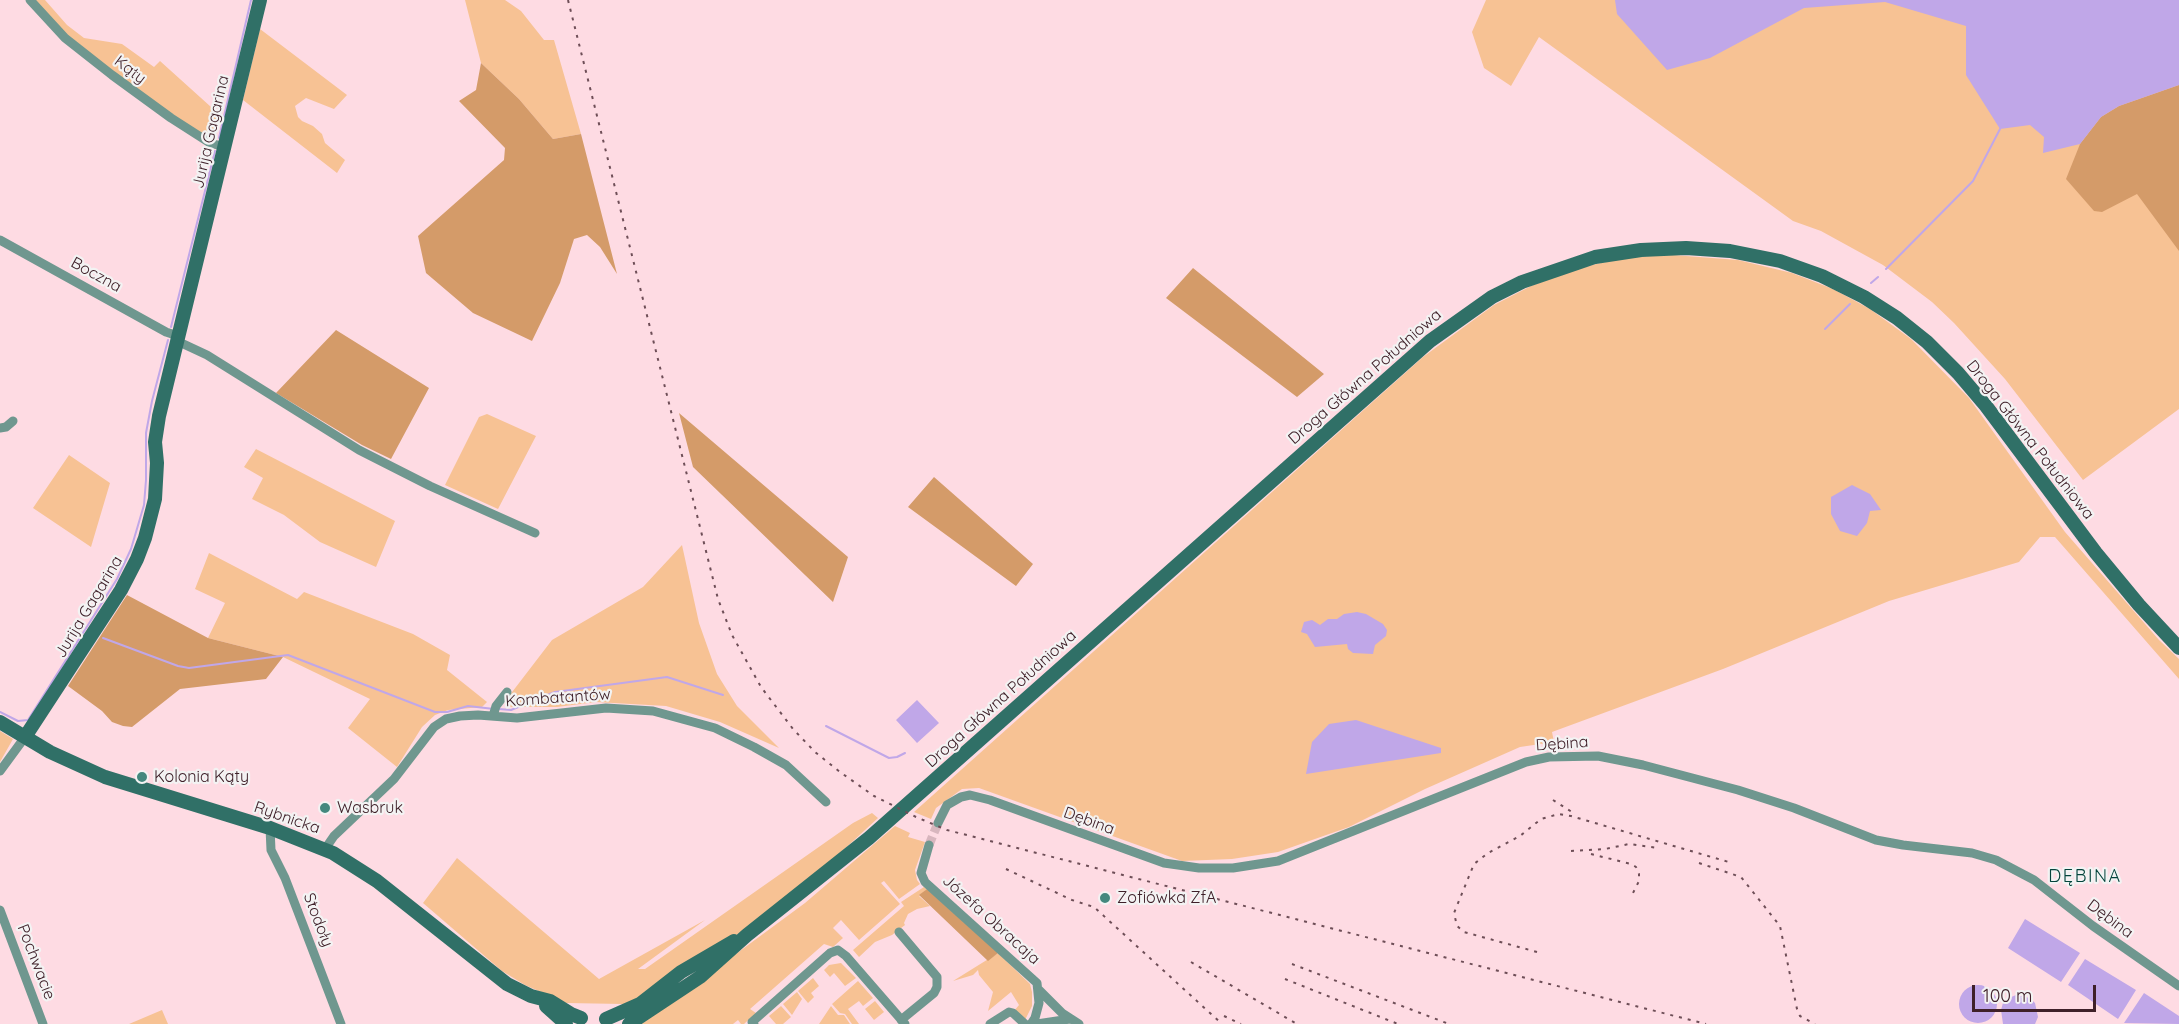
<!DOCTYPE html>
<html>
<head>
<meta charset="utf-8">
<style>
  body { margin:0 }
  #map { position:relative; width:2179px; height:1024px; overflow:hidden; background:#fedbe3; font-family:Quicksand,sans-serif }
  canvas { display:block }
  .scale { position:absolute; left:1972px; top:985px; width:124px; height:27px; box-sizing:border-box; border:3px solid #3f2029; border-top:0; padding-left:8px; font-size:18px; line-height:21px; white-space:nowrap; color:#3f2029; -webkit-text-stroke:4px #f3f3f3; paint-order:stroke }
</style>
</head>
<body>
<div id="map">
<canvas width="2179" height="1024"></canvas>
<div class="scale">100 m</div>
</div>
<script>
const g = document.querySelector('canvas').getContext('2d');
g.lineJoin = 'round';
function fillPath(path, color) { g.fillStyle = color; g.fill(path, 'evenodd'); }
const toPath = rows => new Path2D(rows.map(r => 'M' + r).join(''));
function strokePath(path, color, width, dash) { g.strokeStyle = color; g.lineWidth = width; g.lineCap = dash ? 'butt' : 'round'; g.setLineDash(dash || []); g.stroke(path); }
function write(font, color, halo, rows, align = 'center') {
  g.font = font + ' Quicksand,sans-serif'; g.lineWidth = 4.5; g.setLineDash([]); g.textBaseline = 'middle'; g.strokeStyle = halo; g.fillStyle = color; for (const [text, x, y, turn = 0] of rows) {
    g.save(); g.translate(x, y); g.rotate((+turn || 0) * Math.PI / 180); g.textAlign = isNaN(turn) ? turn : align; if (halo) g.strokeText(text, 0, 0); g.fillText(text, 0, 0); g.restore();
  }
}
fillPath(toPath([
  [33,0,45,0,67,25,84,38,122,44,154,67,160,61,221,116,215,138,208,139,129,84,60,29],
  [465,0,505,0,521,11,544,40,554,40,581,134,553,139,519,99,481,63],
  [1486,0,2179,0,2179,409,2083,480,2005,379,1954,323,1932,302,1883,265,1821,231,1793,221,1539,37,1511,86,1484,68,1472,32],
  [260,29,347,95,334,109,306,98,295,106,298,117,302,121,313,126,322,134,325,143,345,160,337,173,243,100],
  [1673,255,1738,260,1792,273,1833,289,1870,309,1911,339,1969,398,2065,532,2159,640,2179,659,2179,679,2055,537,2040,537,2019,562,1889,601,1723,669,1552,732,1554,742,1520,747,1425,789,1349,827,1278,852,1232,859,1182,861,979,788,962,789,936,808,931,819,914,812,1423,357,1494,305,1531,286,1564,273,1596,264,1631,257],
  [487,414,536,436,498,509,445,485,479,417],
  [256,449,395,521,376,567,320,542,284,515,252,499,263,478,244,467],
  [69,455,110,483,91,547,33,508],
  [682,545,699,623,717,674,737,706,779,748,720,722,666,706,596,702,557,707,509,707,506,700,552,640,643,587],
  [209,553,297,599,304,592,413,634,450,655,447,670,487,702,482,707,448,710,435,715,422,727,397,767,348,728,370,699,283,657,208,638,225,603,195,589],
  [0,731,13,739,0,762],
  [872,813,878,818,826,866,764,917,635,1003,623,1004,566,1003,525,985,502,971,423,903,457,858,599,979,705,920,638,969,645,969,853,823],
  [895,826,910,833,908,837,925,842,915,870,917,880,920,884,899,899,884,881,881,883,900,904,859,940,841,920,833,928,843,938,833,947,824,944,750,1009,756,1013,744,1024,741,1024,738,1020,733,1024,641,1024,805,903],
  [924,887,927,889,919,896,930,906,917,909,908,914,904,923,905,925,892,935,875,942,859,957,853,950,904,906,901,902],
  [998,953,1030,984,1032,992,1032,1006,1025,1020,1014,1011,1019,1005,1011,992,988,1011,993,992,979,975,978,970,973,975,953,981],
  [841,963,856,978,845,986,834,973,830,977,824,970,829,965],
  [813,978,819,986,811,993,814,997,808,1003,798,991],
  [858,981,873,998,863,1006,859,1001,848,1009,859,1024,852,1024,845,1014,840,1013,832,1004],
  [797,992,802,999,792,1015,783,1004],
  [875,1001,884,1012,874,1020,865,1009],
  [781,1006,791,1017,783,1024,776,1024,769,1016],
  [831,1006,838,1015,844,1015,850,1024,819,1024],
  [162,1010,168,1024,129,1024]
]), '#f7c294');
fillPath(toPath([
  [481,63,519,99,553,139,581,134,617,274,600,247,587,235,574,239,560,283,532,341,473,313,426,273,418,236,504,160,505,148,459,101,476,90],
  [2179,85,2179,251,2137,194,2102,212,2094,211,2066,179,2080,144,2101,117,2119,106],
  [1193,268,1324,374,1297,397,1166,298],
  [336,330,429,388,391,459,362,445,276,393],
  [679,413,848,557,833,602,693,467],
  [934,477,1033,564,1016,586,908,507],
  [127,595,208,638,283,657,266,679,180,689,132,727,123,726,112,722,102,711,68,686],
  [927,889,998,953,988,961,919,895]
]), '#d49b69');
fillPath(toPath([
  [1615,0,2179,0,2179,85,2119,106,2101,117,2080,144,2043,153,2044,137,2030,125,2000,129,1966,75,1966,26,1885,2,1804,8,1710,58,1667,70,1617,14],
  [1852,485,1870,494,1881,510,1870,511,1867,523,1857,536,1840,531,1831,514,1831,497],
  [1357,612,1366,614,1383,624,1387,630,1386,636,1375,645,1373,654,1353,653,1348,649,1347,644,1315,647,1307,634,1301,632,1304,622,1312,620,1320,625,1328,619,1337,619,1344,614],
  [917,700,939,723,917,743,896,720],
  [1356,720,1441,748,1441,753,1306,774,1312,742,1329,724],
  [2025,919,2080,953,2061,982,2008,948],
  [2085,959,2136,990,2118,1019,2068,985],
  '1959 1004a19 19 0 1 1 38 0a19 19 0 1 1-38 0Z',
  [2144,993,2179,1016,2179,1024,2124,1023],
  [2016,995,2030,998,2035,1003,2038,1017,2035,1024,2003,1024,2001,1010,2003,1003,2009,998]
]), '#c0a7e8');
strokePath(toPath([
  [219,138,251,0],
  [1886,269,1973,181,2000,129],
  [1871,283,1878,277],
  [171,327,215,151],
  [1825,329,1850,304],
  [103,638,178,666,189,668,288,655,435,712,447,712,468,706,494,709],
  [499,709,511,710,555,692,667,677,723,695],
  [0,712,18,721,28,720,117,579,131,549,144,505,146,480,146,433,152,401,168,340],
  [826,726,889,758,897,757,905,753]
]), '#c0a7e8', 2);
strokePath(toPath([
  [929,845,938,823]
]), '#d8b6be', 9, [9, 4.5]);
strokePath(toPath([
  [30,0,65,38,112,75,171,118,210,143,225,147],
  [0,240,166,332,178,336],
  [177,341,207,355,359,450,430,486,535,533],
  [0,428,6,427,13,421],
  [493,716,496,706,507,692],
  [0,771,25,737],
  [938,823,947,805,961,797,970,795,990,800,1164,863,1199,868,1233,868,1278,861,1526,762,1549,757,1598,756,1643,765,1738,790,1794,808,1876,840,1903,845,1972,853,1996,860,2034,880,2093,926,2179,986],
  [270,828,271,850,285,878,341,1024],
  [929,845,921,873,925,882,1037,983,1039,1003,1035,1018,1031,1024],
  [325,849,334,836,394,779,434,727,446,719,460,716,478,715,517,718,606,708,653,711,715,728,754,747,786,765,826,802],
  [0,910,43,1024],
  [899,932,937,977,937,987,934,993,901,1020],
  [1039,990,1062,1013,1079,1024],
  [754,1024,752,1022,830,953,838,950,846,956,905,1024],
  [990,1024,1009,1012,1013,1013,1025,1024],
  [1037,1024,1070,1019]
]), '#6f978f', 9);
strokePath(toPath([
  [0,722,50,752,105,777,270,828,333,853,377,881,507,984,531,996,550,1001,571,1014,581,1018],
  [25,737,121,590,137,559,145,538,155,499,157,463,155,442,159,416,260,0],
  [546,1006,566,1024],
  [606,1019,640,1004,681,972,734,941],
  [629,1024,700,977,747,935,869,838,1430,341,1492,297,1522,282,1595,257,1641,250,1686,248,1730,251,1780,261,1822,276,1864,297,1897,318,1927,342,1958,373,1986,406,2096,553,2139,605,2179,648]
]), '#307067', 14);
strokePath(toPath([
  [568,0,718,599,732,635,761,687,793,729,815,752,840,772,874,796,916,817,947,830,1706,1024],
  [1553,800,1575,814],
  [1571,851,1605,849,1629,844,1658,848],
  [1591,854,1631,864,1636,867,1639,874,1639,881,1632,895],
  [1699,863,1741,877,1780,926,1797,1009,1800,1016,1815,1024],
  [1006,869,1072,900,1094,907,1222,1024],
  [1537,952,1464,932,1457,926,1454,913,1474,864,1488,853,1520,836,1541,819,1559,814,1571,816,1732,863],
  [1191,962,1297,1024],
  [1292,964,1449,1024],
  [1285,979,1398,1024],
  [1224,1016,1241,1024]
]), '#6e4e57', 2, [3, 6]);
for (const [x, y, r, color] of [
  [142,777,6,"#44887e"],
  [325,808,6,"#44887e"],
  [1105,898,6,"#44887e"]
]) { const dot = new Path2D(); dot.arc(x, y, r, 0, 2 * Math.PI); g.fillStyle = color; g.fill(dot); strokePath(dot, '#f3f3f3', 2); }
write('16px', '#3f2029', '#f3f3f3', [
  ["Kąty",130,70,37],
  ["Jurija Gagarina",211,132,-77],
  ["Boczna",96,275,29],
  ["Droga Główna Południowa",1365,377,-41],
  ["Droga Główna Południowa",2030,440,52],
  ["Jurija Gagarina",89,607,-59],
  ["Kombatantów",558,698,-4],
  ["Droga Główna Południowa",1001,699,-42],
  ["Dębina",1562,744,-4],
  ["Rybnicka",287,818,19],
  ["Dębina",1089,821,20],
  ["Dębina",2110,919,37],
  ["Stodoły",318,920,69],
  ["Józefa Obracaja",991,920,42],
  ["Pochwacie",36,962,69]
]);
write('16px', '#3f2029', '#f3f3f3', [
  ["Kolonia Kąty",154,777],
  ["Wasbruk",337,808],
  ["Zofiówka ZfA",1117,898]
], 'left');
g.letterSpacing = '1.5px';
write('18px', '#04443c', '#f3f3f3', [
  ["DĘBINA",2085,877]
]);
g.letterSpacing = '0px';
</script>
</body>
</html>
